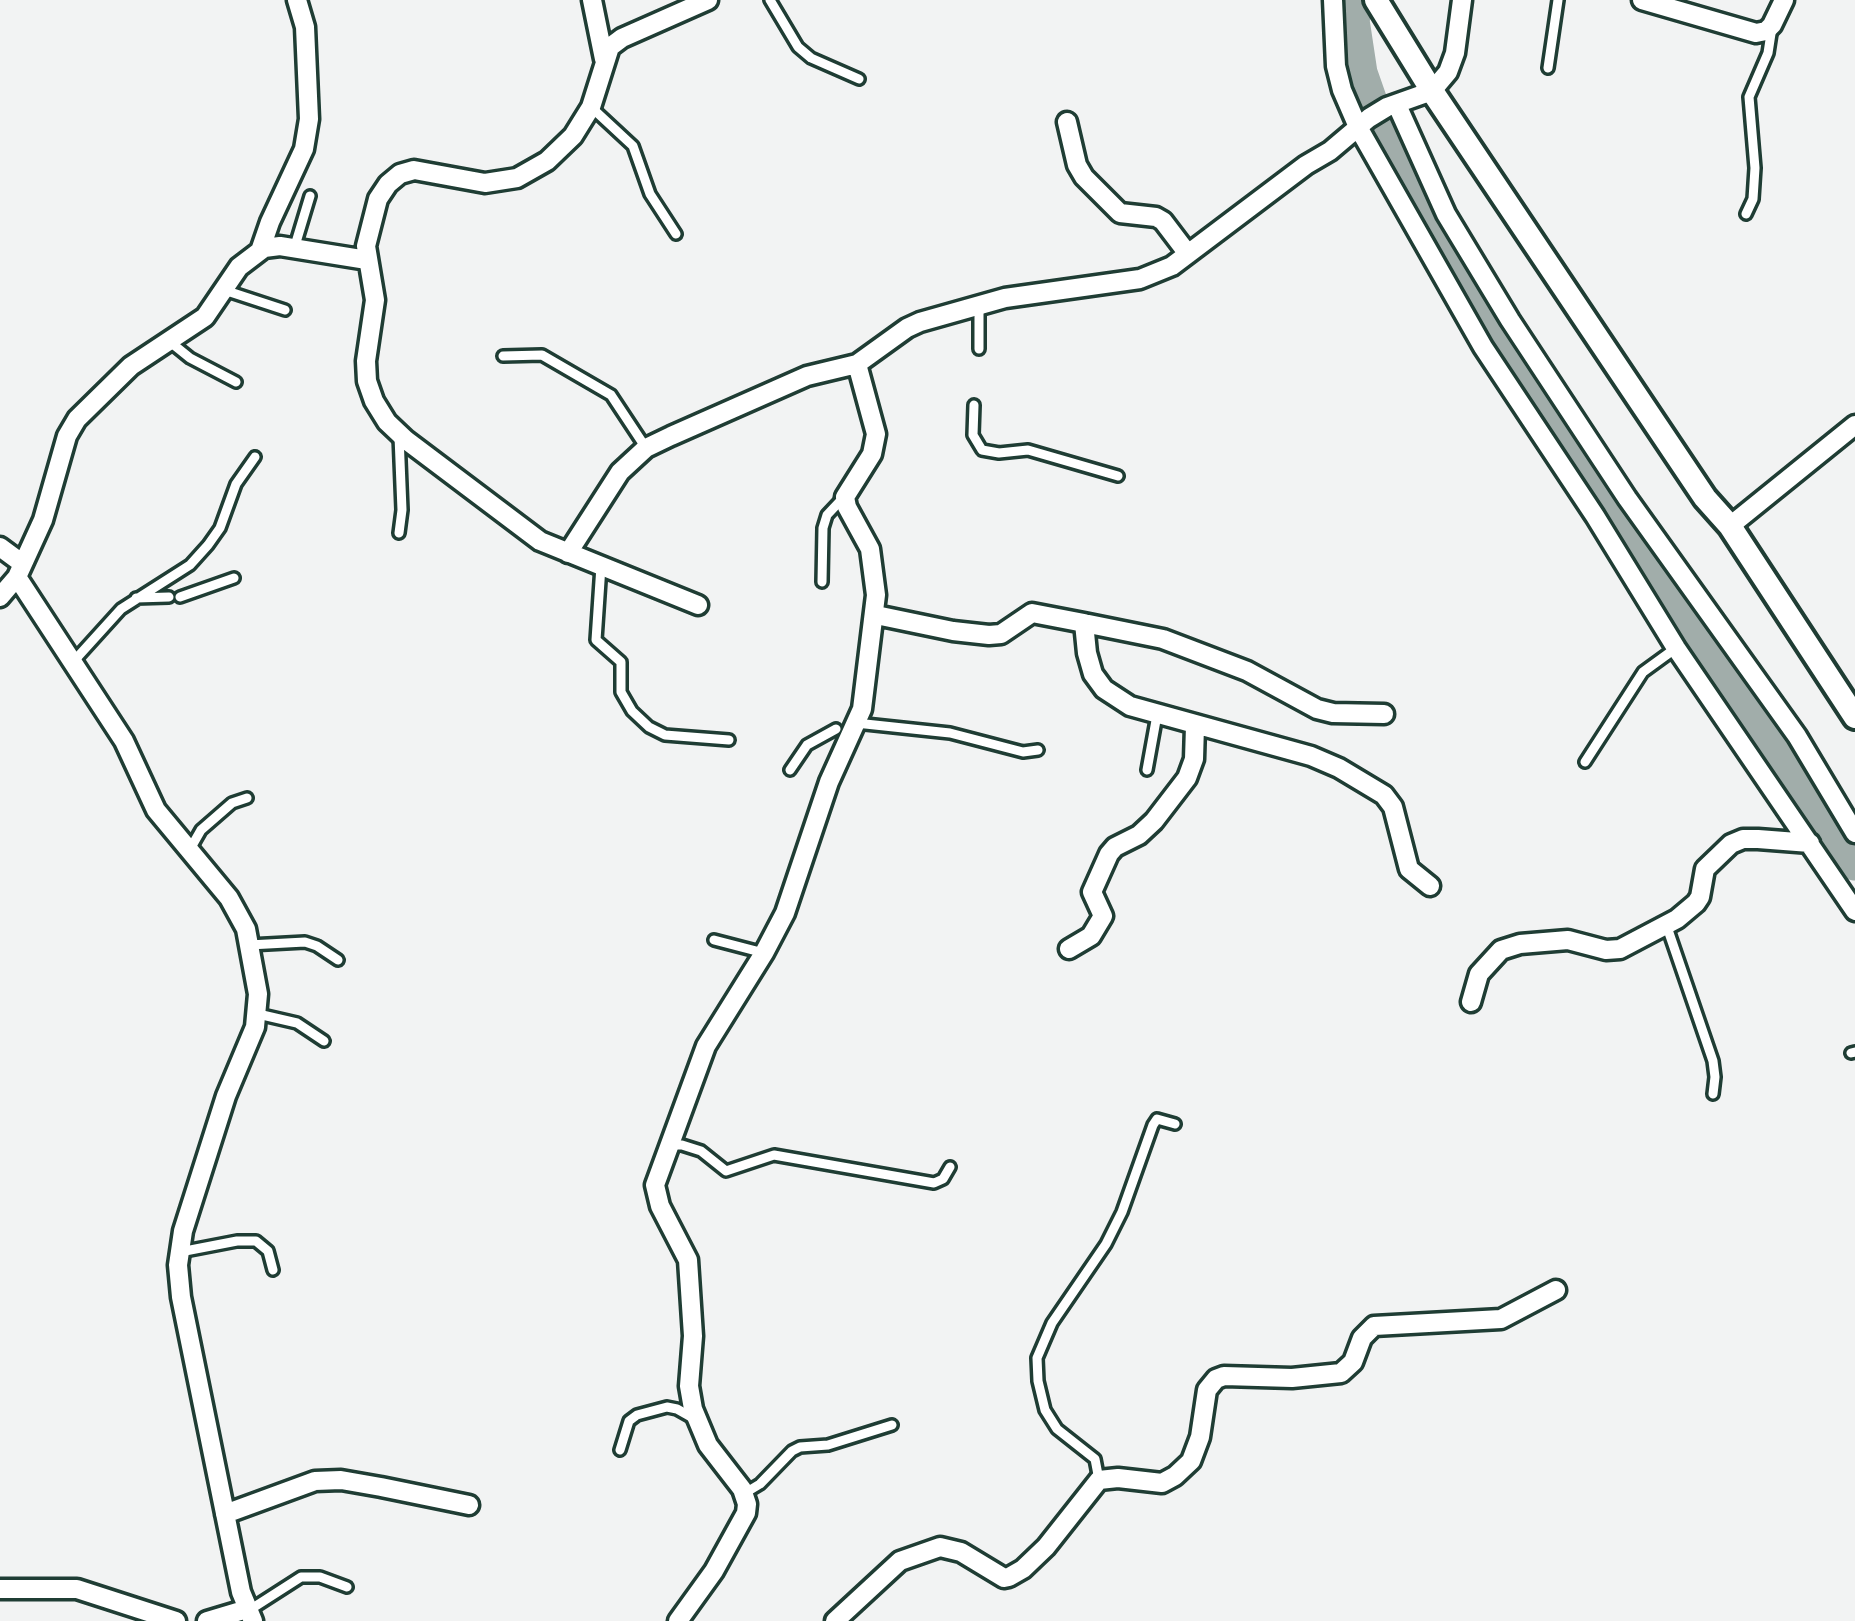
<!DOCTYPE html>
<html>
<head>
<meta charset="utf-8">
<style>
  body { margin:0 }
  canvas { display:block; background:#f2f3f3 }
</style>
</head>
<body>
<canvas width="1855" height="1621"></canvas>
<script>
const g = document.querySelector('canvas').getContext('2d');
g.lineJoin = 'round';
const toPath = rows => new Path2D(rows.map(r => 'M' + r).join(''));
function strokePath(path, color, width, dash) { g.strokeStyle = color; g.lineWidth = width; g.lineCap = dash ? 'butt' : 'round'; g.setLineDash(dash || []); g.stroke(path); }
strokePath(toPath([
  [1357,0,1352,20,1360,73,1375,116,1490,332,1765,727,1855,863]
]), '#a1adaa', 35);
const service = toPath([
  [770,0,798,47,811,58,859,79],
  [1548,68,1558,0],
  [591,107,633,146,650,194,676,234],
  [1746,214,1753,199,1755,168,1749,97,1768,53,1772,27],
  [294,249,310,196],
  [224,290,285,310],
  [169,341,190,358,236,382],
  [979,349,979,305],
  [503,356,542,355,611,395,646,448],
  [974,405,973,435,982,450,999,453,1028,450,1118,476],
  [399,436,402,510,399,533],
  [601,566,596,640,621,662,621,692,632,711,649,727,665,735,729,740],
  [822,582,823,528,827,515,843,498],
  [180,597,234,578],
  [136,598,169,597],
  [73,662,121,609,190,565,208,545,220,528,236,484,255,457],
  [856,723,950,733,1023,752,1038,750],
  [1585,762,1643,672,1676,648],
  [790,770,807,745,836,729],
  [1147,770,1157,715],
  [189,851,201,830,232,803,247,798],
  [1666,924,1713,1061,1715,1077,1713,1094],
  [714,940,764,953],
  [249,945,305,942,317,946,338,960],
  [258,1014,297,1023,324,1041],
  [1851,1053,1855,1052],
  [669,1145,682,1145,701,1151,726,1171,774,1155,934,1183,943,1179,950,1167],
  [180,1252,237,1241,256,1241,268,1251,273,1270],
  [620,1450,629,1421,637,1415,667,1407,677,1409,693,1418],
  [1099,1480,1095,1459,1057,1429,1045,1410,1038,1381,1037,1358,1052,1323,1106,1244,1122,1212,1153,1125,1157,1119,1175,1124],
  [745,1493,760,1484,792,1451,800,1447,828,1445,892,1425],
  [248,1611,301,1577,320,1577,347,1587]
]);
const minor = toPath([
  [592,0,604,59],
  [1333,0,1336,66,1342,90,1358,127,1483,347,1595,516,1676,648,1855,911],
  [1642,0,1756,33,1766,31,1772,25,1784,0],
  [1397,105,1446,214,1510,320,1627,498,1797,736,1855,833],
  [1067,122,1077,165,1084,177,1120,213,1156,217,1163,221,1188,254],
  [260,251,270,222,304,149,309,119,305,27,297,0],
  [1730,526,1855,425],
  [0,547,23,564],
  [568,553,620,472,646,448,671,436,807,376,857,364,907,328,920,322,1005,298,1140,279,1172,266,1306,165,1330,151,1369,118,1387,107,1432,91,1448,72,1455,53,1462,0],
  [17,577,124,741,156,810,229,898,246,929,258,994,255,1027,226,1096,183,1231,178,1265,181,1297,241,1592,253,1621],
  [0,597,17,577,43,520,67,436,77,419,131,366,205,317,239,267,264,248,280,246,367,260],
  [698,605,540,541,406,440,387,422,374,401,367,381,366,361,375,300,366,246,378,199,388,184,400,174,414,170,485,183,517,178,547,161,573,136,591,107,610,47,622,38,708,0],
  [876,615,953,631,989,635,1001,634,1032,613,1084,623,1163,639,1247,671,1317,709,1333,713,1384,714],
  [1084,623,1087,653,1093,674,1104,689,1130,706,1311,756,1339,768,1384,795,1393,807,1409,869,1430,886],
  [1069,949,1091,936,1103,916,1092,892,1109,854,1115,847,1139,835,1154,821,1187,778,1194,759,1195,726],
  [1471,1002,1479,974,1501,950,1520,944,1568,940,1606,950,1620,949,1677,919,1696,903,1700,897,1705,869,1731,844,1743,839,1758,839,1810,843],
  [225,1514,315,1481,341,1480,381,1487,469,1505],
  [0,1589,77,1589,176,1621],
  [207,1621,247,1609],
  [678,1621,714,1571,746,1513,747,1504,742,1489,708,1445,693,1409,689,1386,693,1336,688,1260,660,1206,655,1185,706,1046,764,953,785,913,829,782,862,709,876,595,870,549,847,507,845,497,872,454,876,434,857,364],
  [835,1621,900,1561,940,1547,961,1552,1004,1578,1009,1577,1023,1569,1046,1547,1099,1480,1118,1478,1162,1483,1175,1476,1191,1461,1200,1437,1207,1390,1216,1379,1224,1376,1292,1378,1341,1373,1353,1362,1362,1338,1374,1326,1501,1319,1556,1290]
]);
const tertiary = toPath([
  [1376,0,1432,91,1705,498,1730,526,1855,717]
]);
strokePath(service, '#1f3d34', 16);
strokePath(minor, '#1f3d34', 25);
strokePath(tertiary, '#1f3d34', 30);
strokePath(service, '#fff', 9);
strokePath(minor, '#fff', 18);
strokePath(tertiary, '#fff', 22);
</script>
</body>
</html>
